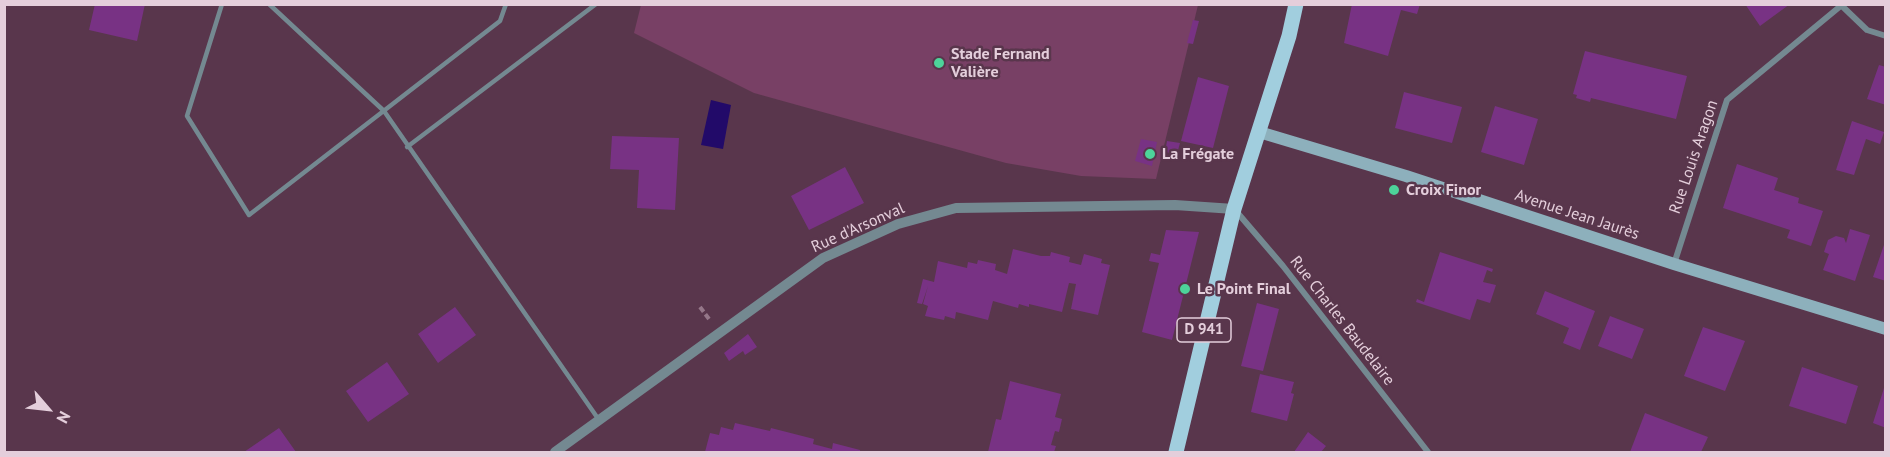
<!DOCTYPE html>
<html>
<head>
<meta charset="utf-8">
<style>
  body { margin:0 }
  #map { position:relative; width:1890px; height:457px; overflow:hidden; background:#59364c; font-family:"PT Sans",sans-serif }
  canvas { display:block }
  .frame { position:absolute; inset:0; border:6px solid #e4cedb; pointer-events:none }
  .north { position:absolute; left:18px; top:379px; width:60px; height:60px; -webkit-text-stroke:4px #59364c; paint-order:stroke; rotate:118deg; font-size:16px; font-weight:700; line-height:24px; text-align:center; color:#e4cedb }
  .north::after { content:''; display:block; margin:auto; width:21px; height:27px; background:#e4cedb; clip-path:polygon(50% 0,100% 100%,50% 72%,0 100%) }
</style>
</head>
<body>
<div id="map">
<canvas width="1890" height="457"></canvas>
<div class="frame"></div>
<div class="north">N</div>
</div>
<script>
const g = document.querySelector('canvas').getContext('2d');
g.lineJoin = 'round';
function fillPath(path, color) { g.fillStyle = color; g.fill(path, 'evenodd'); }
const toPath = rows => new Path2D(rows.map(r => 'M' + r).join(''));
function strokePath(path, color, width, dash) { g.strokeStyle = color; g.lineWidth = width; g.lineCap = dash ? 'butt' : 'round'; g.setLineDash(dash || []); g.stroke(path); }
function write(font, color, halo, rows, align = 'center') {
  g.font = font + ' "PT Sans",sans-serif'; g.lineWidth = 5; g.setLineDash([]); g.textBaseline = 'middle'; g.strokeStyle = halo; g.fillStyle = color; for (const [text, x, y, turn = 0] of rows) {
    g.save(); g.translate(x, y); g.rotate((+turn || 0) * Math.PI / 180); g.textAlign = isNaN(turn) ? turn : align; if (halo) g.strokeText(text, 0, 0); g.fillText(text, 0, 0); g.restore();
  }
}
fillPath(toPath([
  [641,5,1198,5,1156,179,1081,176,1006,163,754,93,634,33]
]), '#784065');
fillPath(toPath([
  [711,100,731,105,723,149,701,145]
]), '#220a69');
fillPath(toPath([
  [95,4,145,4,137,41,89,30],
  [1352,4,1420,4,1417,14,1401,10,1388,56,1344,43],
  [1745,4,1790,4,1760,26],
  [1193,20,1199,21,1193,44,1187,43],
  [1585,51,1687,76,1676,119,1591,98,1590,102,1576,98,1577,95,1573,94],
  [1879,65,1886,67,1886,105,1867,99],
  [1198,77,1229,86,1213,148,1181,141],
  [1404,92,1462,107,1452,143,1395,128],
  [1495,106,1538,119,1524,165,1481,152],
  [1852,121,1884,132,1880,144,1866,139,1854,175,1836,170],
  [612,136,679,138,675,210,637,208,639,170,610,169],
  [1141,139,1157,142,1152,166,1135,161],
  [1167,141,1180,143,1177,154,1165,152],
  [1737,164,1778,178,1774,190,1799,198,1798,203,1823,211,1811,246,1787,238,1790,230,1723,208],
  [845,167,864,203,809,230,791,196],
  [1850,229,1870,235,1855,281,1823,270,1829,254,1824,252,1828,240,1836,236,1844,238,1846,243],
  [1166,230,1199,232,1172,340,1142,332,1159,263,1149,261,1151,253,1160,255],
  [1885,242,1886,242,1886,281,1873,277],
  [1013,249,1041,256,1050,256,1051,252,1070,257,1069,262,1081,265,1084,254,1102,259,1101,263,1110,265,1098,315,1071,309,1076,284,1069,283,1062,312,1029,304,1029,307,1019,304,1018,308,993,301,988,320,956,312,955,319,945,316,944,320,925,316,928,306,923,304,928,286,922,304,917,303,923,279,934,282,938,261,967,268,968,262,977,264,978,260,996,264,995,270,1007,274],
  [1440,252,1493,269,1492,272,1487,270,1483,282,1496,285,1490,303,1477,299,1470,320,1416,302,1417,299,1424,302],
  [1545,291,1595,311,1580,350,1563,343,1569,328,1536,314],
  [1257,303,1279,309,1263,371,1241,366],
  [455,307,476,335,438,363,418,334],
  [1610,316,1644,329,1632,359,1598,346],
  [1703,327,1745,341,1725,391,1684,376],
  [748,334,757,347,745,355,743,351,729,361,724,353],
  [387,362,409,394,368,422,346,391],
  [1802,367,1858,386,1846,424,1789,406],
  [1260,374,1294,382,1291,393,1294,394,1287,421,1251,412],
  [1010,381,1061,394,1055,417,1062,419,1059,432,1055,431,1051,445,1056,446,1054,452,988,452,996,419,1001,420],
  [1884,388,1886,389,1886,428,1873,423],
  [1645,413,1708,437,1701,452,1630,452],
  [735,423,770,431,771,428,814,439,813,444,832,449,833,443,860,450,860,452,705,452,710,433,719,435,721,427,733,430],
  [279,428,296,452,244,452],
  [1308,432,1326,446,1321,452,1294,452]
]), '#783284');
strokePath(toPath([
  [700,307,709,319]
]), '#957789', 4, [6, 3]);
strokePath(toPath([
  [222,4,187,116,249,215,500,21,506,4],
  [269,4,384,111,599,420],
  [407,147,596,4]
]), '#748991', 4.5);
strokePath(toPath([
  [1842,6,1867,30,1886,36],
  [1236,211,1283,266,1428,452],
  [1674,264,1727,100,1843,4]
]), '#748991', 6);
strokePath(toPath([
  [555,452,823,258,898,224,956,208,1175,205,1234,209]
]), '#748991', 10);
strokePath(toPath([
  [1259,132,1406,176,1674,264,1886,329]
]), '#8db0bc', 12);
strokePath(toPath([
  [1176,452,1234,209,1289,36,1296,4]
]), '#a1cede', 15);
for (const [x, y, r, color] of [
  [939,63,6,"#4dd39a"],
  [1150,154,6,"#4dd39a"],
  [1394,190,6,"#4dd39a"],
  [1185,289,6,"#4dd39a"]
]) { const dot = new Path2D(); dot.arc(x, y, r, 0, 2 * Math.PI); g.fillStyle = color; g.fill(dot); strokePath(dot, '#59364c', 2); }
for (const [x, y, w] of [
  [1204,330,54]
]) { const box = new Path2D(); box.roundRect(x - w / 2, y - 12, w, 24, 4.5); g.fillStyle = '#59364c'; g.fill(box); strokePath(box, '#e4cedb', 1.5); }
write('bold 15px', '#e4cedb', null, [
  ["D 941",1204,330]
]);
write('bold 16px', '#e4cedb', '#59364c', [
  ["Stade Fernand",951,54],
  ["Valière",951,72],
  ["La Frégate",1162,154],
  ["Croix Finor",1406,190],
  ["Le Point Final",1197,289]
], 'left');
write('16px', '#e4cedb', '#59364c', [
  ["Rue Louis Aragon",1694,157,-71],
  ["Avenue Jean Jaurès",1577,215,18],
  ["Rue d'Arsonval",858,228,-24],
  ["Rue Charles Baudelaire",1342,321,52]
]);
</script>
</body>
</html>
